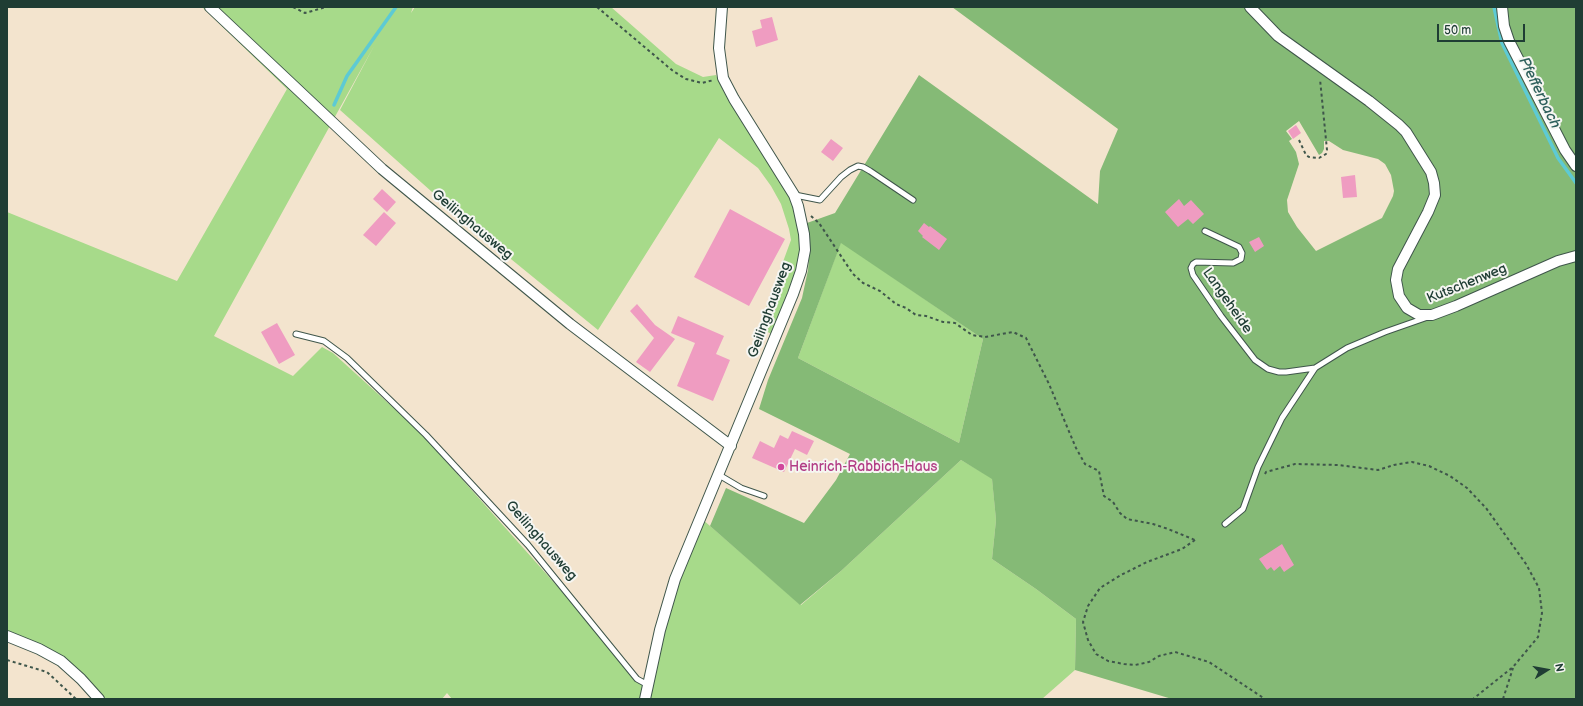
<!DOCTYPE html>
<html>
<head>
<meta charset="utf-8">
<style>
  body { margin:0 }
  #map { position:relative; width:1583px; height:706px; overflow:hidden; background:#f3e4ce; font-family:"Balsamiq Sans",sans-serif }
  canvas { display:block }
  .frame { position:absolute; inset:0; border:8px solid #1f3d34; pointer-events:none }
  .north { position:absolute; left:1527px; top:650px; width:40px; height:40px; -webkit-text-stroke:3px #f6f6f2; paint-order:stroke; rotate:79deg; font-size:11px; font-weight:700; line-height:16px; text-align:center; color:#1f3d34 }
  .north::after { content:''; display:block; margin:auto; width:14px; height:18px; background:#1f3d34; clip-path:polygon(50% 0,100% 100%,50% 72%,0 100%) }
  .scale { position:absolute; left:1437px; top:24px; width:88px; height:18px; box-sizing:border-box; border:2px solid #1f3d34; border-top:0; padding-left:5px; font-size:12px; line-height:14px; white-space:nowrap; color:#1f3d34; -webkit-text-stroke:3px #f6f6f2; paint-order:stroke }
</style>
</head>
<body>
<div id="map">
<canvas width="1583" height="706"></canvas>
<div class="frame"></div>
<div class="north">N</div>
<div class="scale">50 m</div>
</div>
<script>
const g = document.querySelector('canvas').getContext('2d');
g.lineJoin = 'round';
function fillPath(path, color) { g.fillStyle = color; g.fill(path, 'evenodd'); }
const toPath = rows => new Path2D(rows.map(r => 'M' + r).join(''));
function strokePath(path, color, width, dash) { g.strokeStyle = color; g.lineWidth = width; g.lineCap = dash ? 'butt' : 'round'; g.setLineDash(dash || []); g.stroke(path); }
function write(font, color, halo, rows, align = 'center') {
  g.font = font + ' "Balsamiq Sans",sans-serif'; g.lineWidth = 4; g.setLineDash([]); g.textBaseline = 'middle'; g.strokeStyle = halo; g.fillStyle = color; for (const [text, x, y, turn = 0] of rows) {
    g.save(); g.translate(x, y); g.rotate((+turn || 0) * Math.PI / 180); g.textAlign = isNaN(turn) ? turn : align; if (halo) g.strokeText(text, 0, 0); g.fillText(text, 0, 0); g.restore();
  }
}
fillPath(toPath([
  [202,7,413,7,411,13,415,7,611,7,676,64,703,77,716,75,724,92,790,196,798,226,802,247,800,269,773,335,759,327,791,240,789,229,781,204,771,186,758,168,719,138,598,330,468,224,340,110,374,46,214,336,293,376,322,347,333,353,420,432,647,687,643,699,452,699,447,693,442,699,103,699,92,686,7,633,7,212,177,281,287,89],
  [841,242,983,339,959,443,798,358],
  [961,460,992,478,996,520,992,559,1036,589,1076,619,1075,670,1042,699,647,699,660,631,702,519,801,605,841,571]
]), '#a7da8a');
fillPath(toPath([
  [952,7,1576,7,1576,699,1172,699,1075,670,1076,619,1036,589,992,559,996,520,992,479,961,460,841,571,800,605,710,526,726,488,804,523,836,480,850,454,759,409,768,380,802,298,808,270,810,247,807,223,835,213,919,75,1098,204,1100,171,1118,129],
  [1299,121,1319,155,1322,153,1324,149,1324,141,1329,141,1343,150,1378,159,1385,164,1391,175,1394,191,1393,196,1382,218,1316,251,1297,227,1288,212,1287,200,1299,164,1296,152,1289,141,1292,139,1286,131],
  [841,243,983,339,959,443,798,358]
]), '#85ba76');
strokePath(toPath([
  [1494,7,1502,43,1558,158,1576,183],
  [334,105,347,76,396,7]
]), '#5dcad4', 3.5);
fillPath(toPath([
  [772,17,778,40,756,47,752,31,762,28,760,20],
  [1296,125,1301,133,1293,139,1288,131],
  [831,139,843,148,833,161,821,152],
  [1355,175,1357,197,1343,198,1341,177],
  [382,189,396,202,387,212,373,199],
  [1179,199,1184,206,1191,200,1204,214,1193,224,1188,219,1178,227,1165,212],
  [730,209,785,239,749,306,694,277],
  [384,212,396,223,376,246,363,235],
  [924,223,929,227,930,226,947,239,939,250,922,237,923,236,918,231],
  [1259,237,1264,246,1255,252,1249,242],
  [637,304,655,325,675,339,650,372,636,362,654,338,630,311],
  [678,316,724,336,716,354,730,360,713,401,677,386,695,343,671,333],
  [277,323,295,355,279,364,261,332],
  [792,431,814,441,807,455,795,449,784,472,752,458,760,441,774,448,780,435,788,439],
  [1282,544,1294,565,1284,572,1280,566,1274,571,1271,567,1267,570,1259,559]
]), '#ef9cc1');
const lane = toPath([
  [795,195,820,200,841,177,850,170,858,166,863,167,870,171,913,200],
  [1205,231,1239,247,1242,253,1241,259,1233,263,1196,262,1193,264,1191,268,1193,275,1221,316,1255,360,1268,369,1279,372,1286,372,1315,368],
  [296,334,324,341,347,358,426,435,528,545,637,679,648,685],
  [719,475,741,488,764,496],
  [1225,524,1243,509,1258,467,1282,418,1315,368,1347,348,1385,332,1425,318]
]);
const street = toPath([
  [210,7,382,169,570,324,731,446],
  [1250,7,1278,36,1369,101,1399,125,1406,132,1431,172,1434,183,1435,195,1428,212,1398,269,1396,280,1399,296,1407,308,1419,315,1432,315,1456,306,1558,261,1576,256],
  [1502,7,1504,26,1509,41,1565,150,1576,166],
  [7,636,39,649,61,661,81,679,99,699],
  [645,699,660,630,675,579,793,294,801,271,805,250,804,234,798,206,794,195,734,99,723,78,719,48,722,7]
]);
strokePath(lane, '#3f564b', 7);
strokePath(street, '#3f564b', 12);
strokePath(toPath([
  [293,7,305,13,326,7],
  [597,7,673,71,686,79,702,83,714,80],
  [1299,140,1306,155,1309,157,1319,158,1326,154,1327,150,1320,79],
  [811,216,819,223,853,274,863,283,880,291,896,304,906,308,916,315,926,316,943,322,955,323,972,335,985,337,1013,332,1026,338,1049,384,1076,448,1085,464,1099,471,1104,496,1113,502,1120,513,1127,519,1153,524,1168,529,1195,540],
  [1265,474,1266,472,1295,464,1338,465,1378,470,1394,465,1412,462,1429,466,1450,476,1467,488,1486,508,1526,564,1539,588,1542,613,1538,637,1513,667,1473,699],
  [1195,540,1182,549,1147,562,1121,575,1100,588,1088,606,1083,622,1088,640,1096,654,1108,661,1124,664,1135,665,1149,662,1159,656,1175,652,1209,662,1265,699],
  [7,660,47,672,76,699],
  [1503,699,1513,668]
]), '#3f564b', 2, [3, 3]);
strokePath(lane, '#fff', 5);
strokePath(street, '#fff', 10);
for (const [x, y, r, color] of [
  [781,467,4,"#d1479c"]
]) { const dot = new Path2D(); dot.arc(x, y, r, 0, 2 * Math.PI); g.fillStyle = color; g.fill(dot); strokePath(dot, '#f6f6f2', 1.5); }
write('14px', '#1f3d34', '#f6f6f2', [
  ["Geilinghausweg",472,225,40],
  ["Kutschenweg",1467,284,-22],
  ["Langeheide",1227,301,55],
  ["Geilinghausweg",770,310,-70],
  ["Geilinghausweg",541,541,49]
]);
write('14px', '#b23c85', '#f6f6f2', [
  ["Heinrich-Rabbich-Haus",789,467]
], 'left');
write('italic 15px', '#2e605c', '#f6f6f2', [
  ["Pfefferbach",1539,93,64]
]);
</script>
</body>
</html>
